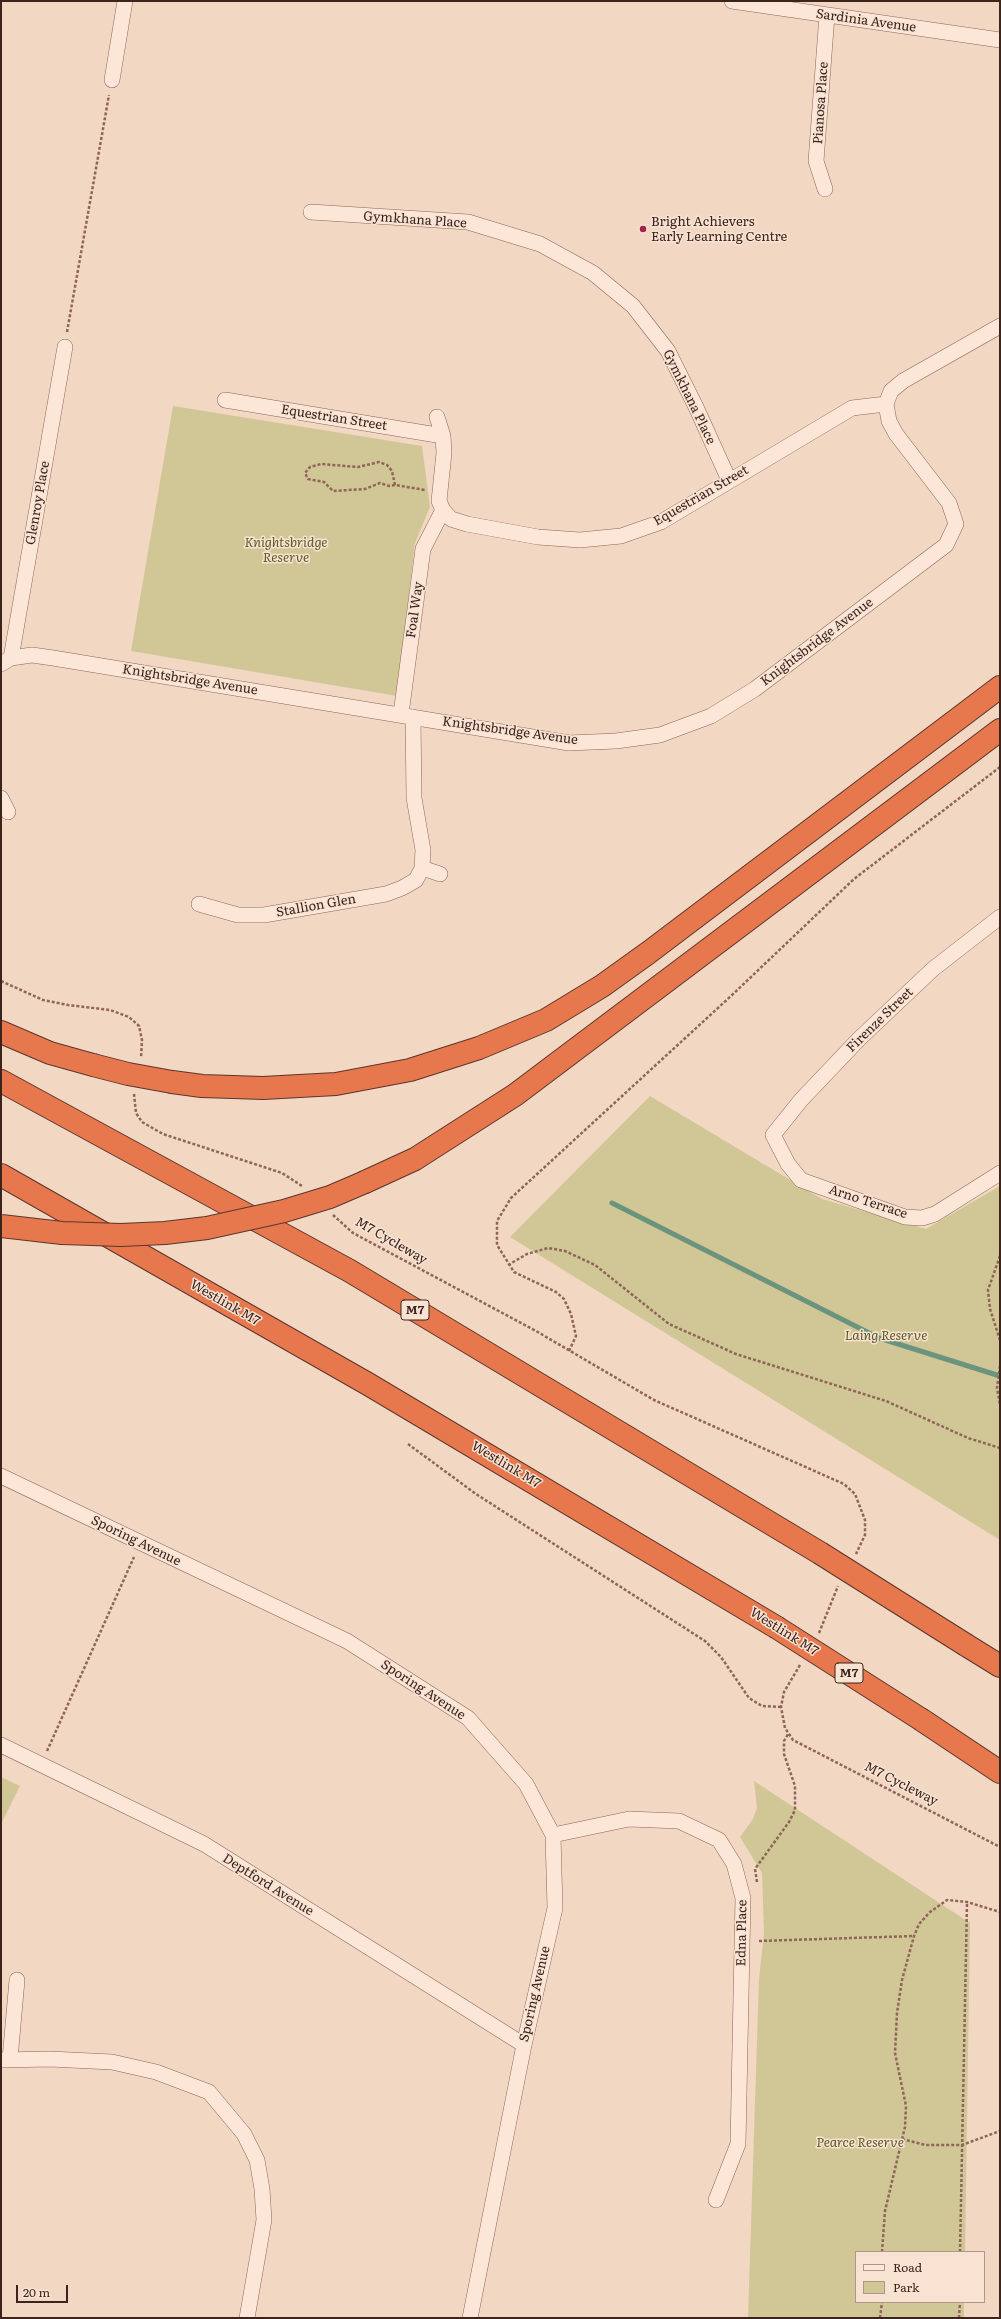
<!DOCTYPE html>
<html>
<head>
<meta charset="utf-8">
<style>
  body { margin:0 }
  #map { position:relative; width:1001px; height:2319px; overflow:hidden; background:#f2d7c3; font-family:Literata,serif }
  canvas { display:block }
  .frame { position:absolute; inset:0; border:2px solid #3c241d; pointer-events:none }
  .legend { position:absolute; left:855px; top:2251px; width:130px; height:52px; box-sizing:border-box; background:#f8e3d3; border:1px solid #ad978a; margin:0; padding:5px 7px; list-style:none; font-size:12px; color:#3c241d }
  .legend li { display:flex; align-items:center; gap:8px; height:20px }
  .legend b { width:20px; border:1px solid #ad978a }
  .scale { position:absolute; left:16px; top:2285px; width:52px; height:18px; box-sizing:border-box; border:2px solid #3c241d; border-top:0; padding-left:5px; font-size:12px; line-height:14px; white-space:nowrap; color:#3c241d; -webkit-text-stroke:3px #f8e3d3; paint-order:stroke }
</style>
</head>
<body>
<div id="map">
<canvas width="1001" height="2319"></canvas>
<div class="frame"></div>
<ul class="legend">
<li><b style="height:5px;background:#fbe6d7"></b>Road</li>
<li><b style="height:11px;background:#d1c796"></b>Park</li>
</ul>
<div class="scale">20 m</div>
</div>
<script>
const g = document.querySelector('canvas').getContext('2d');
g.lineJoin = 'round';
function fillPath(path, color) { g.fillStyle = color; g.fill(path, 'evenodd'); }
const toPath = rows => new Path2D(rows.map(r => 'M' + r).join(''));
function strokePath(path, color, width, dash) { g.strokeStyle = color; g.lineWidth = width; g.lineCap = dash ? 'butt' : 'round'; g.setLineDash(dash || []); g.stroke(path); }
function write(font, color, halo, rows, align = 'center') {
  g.font = font + ' Literata,serif'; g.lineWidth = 3; g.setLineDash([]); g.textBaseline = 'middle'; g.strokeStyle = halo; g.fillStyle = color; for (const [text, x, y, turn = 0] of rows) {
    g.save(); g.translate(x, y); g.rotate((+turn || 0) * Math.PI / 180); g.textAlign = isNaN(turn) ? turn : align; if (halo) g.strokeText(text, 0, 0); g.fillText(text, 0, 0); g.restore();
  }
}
fillPath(toPath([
  [173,406,422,446,430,507,415,543,397,696,131,651],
  [650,1096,822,1199,926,1229,1000,1186,1000,1540,510,1237],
  [1,1777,20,1786,1,1824],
  [754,1781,970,1923,965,2252,856,2252,856,2302,964,2302,964,2318,748,2318,759,1979,764,1933,762,1873,740,1837,753,1819,757,1808]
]), '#d1c796');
strokePath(toPath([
  [612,1203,879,1338,1000,1376]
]), '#6b947e', 5);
const street = toPath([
  [732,1,1000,40],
  [112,80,125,1],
  [825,189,816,161,827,15],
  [311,212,468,222,540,244,593,273,633,306,668,351,696,407,729,480],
  [225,400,443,436],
  [437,417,443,436,444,453,439,501,443,510,451,519,467,524,538,537,580,540,621,536,661,522,852,408,886,404],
  [11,658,65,347],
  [1,664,11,658,32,655,53,658,569,743,616,741,660,735,711,716,755,689,946,545,956,524,949,503,896,434,889,421,886,404,891,391,903,381,1000,326],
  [401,714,423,549,443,510],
  [1,798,8,812],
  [422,868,440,874],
  [199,904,238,915,264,915,386,894,402,888,416,880,422,868,423,850,414,798,413,717],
  [1000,917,933,969,859,1039,801,1100,773,1135,788,1164,801,1180,905,1217,922,1218,935,1214,1000,1173],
  [1,1476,347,1641,468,1718,526,1784,553,1835,555,1908,524,2045,470,2318],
  [1,1745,204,1844,524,2045],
  [553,1835,629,1819,679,1821,719,1840,734,1864,743,1898,738,2144,716,2200],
  [10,2059,17,1980],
  [1,2060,50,2059,112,2062,156,2072,209,2092,244,2134,257,2160,262,2189,264,2220,247,2318]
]);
const highway = toPath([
  [1,1032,50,1053,93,1065],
  [1,1081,350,1271,820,1553],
  [172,1082,202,1086,263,1088,336,1084,410,1070,479,1048,546,1020,602,986,648,953,1000,687],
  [1,1175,368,1384,776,1627],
  [365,1182,415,1159,515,1095,1000,730],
  [966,1645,1000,1666],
  [922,1720,1000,1772]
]);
strokePath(street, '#8e6558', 16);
strokePath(highway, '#5b352c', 24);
strokePath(toPath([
  [67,332,109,95],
  [395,485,392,471,387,465,379,462,358,467,321,464,310,467,305,473,308,479,324,482,333,491,365,489,380,483,389,486,395,485,425,490],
  [1,981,43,1000,68,1005,110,1010,129,1017,139,1026,142,1040,141,1058],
  [134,1094,136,1113,142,1122,163,1134,282,1173,302,1186],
  [333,1215,353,1233,536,1331,654,1400,844,1484,855,1494,865,1520,865,1535,856,1554],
  [1000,1256,988,1290,990,1309,1000,1340],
  [508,1265,527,1254,548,1248,565,1251,595,1265,669,1324,736,1354,886,1401,968,1438,1000,1448],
  [569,1351,576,1336,571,1314,564,1299,556,1292,514,1272,497,1245,497,1221,511,1198,731,996,854,879,1000,767],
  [1000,1366,997,1388,1000,1405],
  [408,1444,476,1494,705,1641,721,1657,749,1698,762,1706,781,1707],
  [819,1633,838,1586],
  [800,1665,784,1692,781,1707,785,1728,793,1740,1000,1847],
  [47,1751,134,1557],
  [757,1882,755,1869,789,1822,795,1810,795,1786,784,1754,784,1741,788,1734],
  [759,1941,914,1936],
  [902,2139,925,2145,962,2145,1000,2131],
  [882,2252,885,2211,905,2127,906,2106,895,2053,897,2013,902,1980,914,1936,919,1924,930,1912,947,1900,967,1902,1000,1912],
  [960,2252,967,1903],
  [880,2318,882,2302],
  [959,2318,960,2302]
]), '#8e6558', 2.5, [3, 2]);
strokePath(street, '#fbe6d7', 15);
strokePath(highway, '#e7784d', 22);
const highwayBridge = toPath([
  [93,1065,128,1074,172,1082],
  [1,1226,62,1233,121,1235,165,1233,207,1228,284,1211,330,1197,365,1182],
  [820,1553,966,1645],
  [776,1627,922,1720]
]);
strokePath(highwayBridge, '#5b352c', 24, []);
strokePath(highwayBridge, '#e7784d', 22);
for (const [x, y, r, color] of [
  [643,229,4,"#a22347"]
]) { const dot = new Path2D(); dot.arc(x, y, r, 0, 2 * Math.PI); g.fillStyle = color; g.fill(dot); strokePath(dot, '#f8e3d3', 1.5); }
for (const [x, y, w] of [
  [415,1310,28],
  [849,1673,28]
]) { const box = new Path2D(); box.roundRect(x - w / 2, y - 10, w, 20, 3); g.fillStyle = '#f8e3d3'; g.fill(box); strokePath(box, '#3c241d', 1); }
write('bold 12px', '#3c241d', null, [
  ["M7",415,1310],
  ["M7",849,1673]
]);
write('13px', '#3c241d', '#f8e3d3', [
  ["Sardinia Avenue",866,21,8],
  ["Pianosa Place",821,103,-86],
  ["Gymkhana Place",415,220,4],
  ["Gymkhana Place",689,397,64],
  ["Equestrian Street",334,418,9],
  ["Equestrian Street",701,496,-30],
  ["Glenroy Place",38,503,-80],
  ["Foal Way",415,610,-82],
  ["Knightsbridge Avenue",817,642,-37],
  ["Knightsbridge Avenue",190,680,9],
  ["Knightsbridge Avenue",510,731,8],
  ["Stallion Glen",316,906,-10],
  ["Firenze Street",880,1020,-44],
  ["Arno Terrace",868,1202,18],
  ["M7 Cycleway",391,1241,30],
  ["Westlink M7",225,1303,30],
  ["Westlink M7",506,1465,31],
  ["Sporing Avenue",136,1541,26],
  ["Westlink M7",784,1632,32],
  ["Sporing Avenue",423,1690,33],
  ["M7 Cycleway",901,1784,27],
  ["Deptford Avenue",268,1885,32],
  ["Edna Place",742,1933,-89],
  ["Sporing Avenue",535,1994,-77]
]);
write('13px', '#3c241d', '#f8e3d3', [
  ["Bright Achievers",651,222],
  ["Early Learning Centre",651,237]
], 'left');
write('italic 13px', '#5a5922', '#f8e3d3', [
  ["Knightsbridge",286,543],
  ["Reserve",286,558],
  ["Laing Reserve",886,1336],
  ["Pearce Reserve",860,2143]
]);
</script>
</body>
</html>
